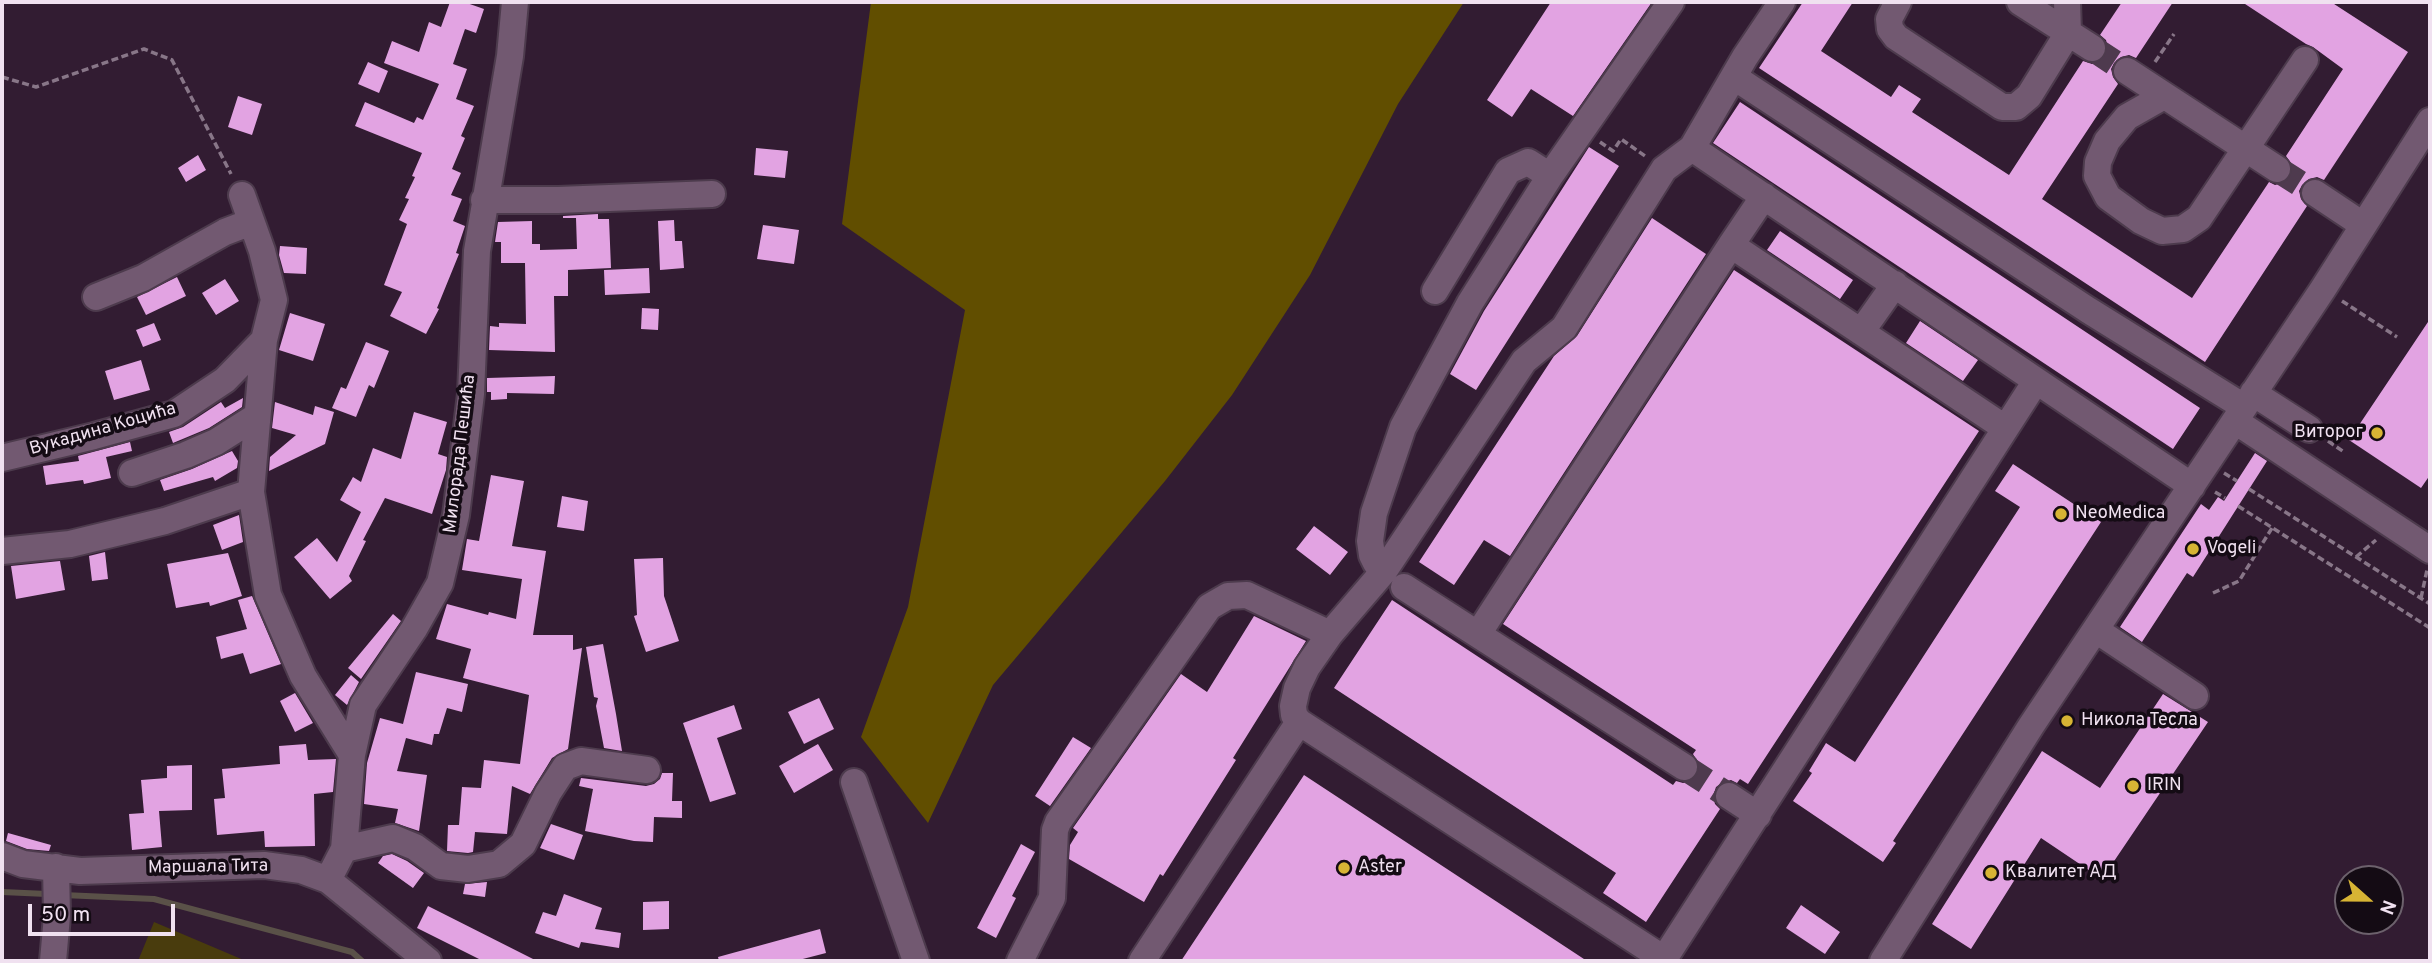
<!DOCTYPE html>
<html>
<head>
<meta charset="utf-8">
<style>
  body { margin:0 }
  #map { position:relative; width:2432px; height:963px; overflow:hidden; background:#321c32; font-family:Overpass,sans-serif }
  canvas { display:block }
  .frame { position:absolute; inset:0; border:4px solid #f0e1f0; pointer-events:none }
  .north { position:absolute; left:2334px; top:865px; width:70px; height:70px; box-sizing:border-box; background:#140b14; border:2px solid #6c616c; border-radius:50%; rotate:111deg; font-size:19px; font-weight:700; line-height:28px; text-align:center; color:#f0e1f0 }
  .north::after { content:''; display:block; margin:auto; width:24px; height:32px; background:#d7b434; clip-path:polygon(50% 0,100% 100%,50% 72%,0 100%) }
  .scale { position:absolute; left:28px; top:904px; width:147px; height:32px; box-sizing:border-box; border:4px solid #f0e1f0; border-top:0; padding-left:9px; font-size:21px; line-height:24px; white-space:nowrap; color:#f0e1f0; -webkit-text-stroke:5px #140b14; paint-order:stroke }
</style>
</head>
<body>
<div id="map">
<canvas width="2432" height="963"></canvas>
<div class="frame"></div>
<div class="north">N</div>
<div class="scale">50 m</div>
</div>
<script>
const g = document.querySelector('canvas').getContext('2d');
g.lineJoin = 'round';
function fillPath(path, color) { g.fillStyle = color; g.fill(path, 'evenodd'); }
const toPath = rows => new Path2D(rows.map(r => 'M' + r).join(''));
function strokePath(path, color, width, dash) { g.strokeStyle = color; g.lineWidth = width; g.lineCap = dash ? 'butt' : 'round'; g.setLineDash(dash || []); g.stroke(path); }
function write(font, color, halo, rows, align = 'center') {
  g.font = font + ' Overpass,sans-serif'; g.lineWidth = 7; g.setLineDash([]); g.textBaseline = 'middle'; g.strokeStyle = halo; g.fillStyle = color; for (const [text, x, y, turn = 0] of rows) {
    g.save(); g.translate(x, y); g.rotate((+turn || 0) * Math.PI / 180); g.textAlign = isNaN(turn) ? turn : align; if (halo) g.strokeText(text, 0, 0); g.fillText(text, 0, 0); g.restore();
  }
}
fillPath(toPath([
  [154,922,246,961,138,961]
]), '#493c0d');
fillPath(toPath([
  [871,2,1464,2,1398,104,1310,275,1232,395,1165,481,993,685,928,823,861,737,908,607,965,310,842,224]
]), '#614e00');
strokePath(toPath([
  [2,892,47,894],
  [63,895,154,899,352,952,362,961]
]), '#5a5148', 6);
fillPath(toPath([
  [450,2,464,2,484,9,476,33,465,29,453,64,467,69,456,99,474,106,461,136,465,138,452,169,461,173,451,195,462,199,453,221,465,226,456,253,459,254,437,308,439,309,426,334,390,316,402,292,384,285,407,224,399,220,409,199,405,198,415,177,412,176,422,153,355,126,365,102,414,123,417,117,423,120,439,84,384,63,392,41,419,52,429,22,441,27],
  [1551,2,1652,2,1573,116,1531,89,1512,117,1487,100],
  [1803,2,1853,2,1821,51,1891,97,1899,85,1921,99,1912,112,2009,175,2083,61,2092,64,2099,62,2105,57,2108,48,2106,40,2100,35,2122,2,2173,2,2136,58,2129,55,2121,57,2114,63,2111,69,2113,77,2118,84,2042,199,2192,298,2269,182,2275,185,2283,183,2290,177,2293,171,2291,163,2286,156,2343,69,2313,47,2306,44,2242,2,2331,2,2408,52,2324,180,2317,177,2309,179,2302,185,2299,191,2301,199,2307,206,2205,362,1759,68],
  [368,62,388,71,379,93,358,84],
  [238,96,262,104,252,135,228,127],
  [1740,102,2200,408,2173,449,1713,143],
  [1589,147,1619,166,1476,390,1450,374,1484,311],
  [756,148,788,151,785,178,754,175],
  [198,155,206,170,186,182,178,168],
  [598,214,598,219,609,219,611,268,568,270,568,296,554,296,555,352,489,350,490,326,499,327,499,323,526,324,525,263,501,263,501,242,495,242,498,222,532,221,532,244,540,244,540,250,577,249,576,218,563,218,563,216],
  [1652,218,1706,254,1510,556,1484,540,1454,585,1419,562,1554,356,1577,336],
  [674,220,675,241,682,241,684,268,660,270,658,221],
  [763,225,799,230,794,264,757,259],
  [1780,231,1853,280,1840,299,1767,250],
  [280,246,307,248,306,274,284,273,279,255],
  [649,268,650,293,605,295,604,270],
  [1734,270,1979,431,1748,784,1740,779,1737,783,1731,780,1723,782,1716,787,1713,796,1715,804,1720,809,1646,922,1603,893,1616,873,1334,688,1392,600,1673,785,1676,781,1683,783,1691,781,1697,776,1700,767,1693,754,1696,750,1503,624],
  [177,277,186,296,146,315,137,297],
  [225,279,239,301,216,315,202,293],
  [642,308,659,309,658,330,641,329],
  [290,313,325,324,313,361,279,350],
  [2430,319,2430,475,2421,488,2349,440],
  [1920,321,1978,360,1963,381,1906,343],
  [154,323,161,340,143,347,136,330],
  [366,342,389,351,374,388,369,385,356,417,332,408,341,387,346,389],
  [141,360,150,390,114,400,105,371],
  [555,376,554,394,507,393,507,399,491,400,491,392,487,392,487,378],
  [243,398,242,407,209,428,173,443,169,432,183,427,221,402,225,408],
  [275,402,313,415,315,406,334,412,325,444,269,471,270,457,296,435,272,428],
  [414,412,447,422,438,454,447,457,446,470,432,514,385,498,363,540,366,541,349,576,352,581,330,599,294,557,317,538,337,562,361,512,340,500,353,477,361,482,373,448,401,459],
  [130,442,132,451,106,457,111,478,84,484,83,480,46,485,43,466,79,461,78,456],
  [232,451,238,461,237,468,215,481,213,477,164,491,160,480,192,469],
  [2255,453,2267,461,2193,577,2187,573,2142,642,2120,627,2201,504,2209,510,2218,497,2224,501],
  [2013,464,2101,522,1893,841,1896,843,1883,862,1793,801,1812,773,1809,771,1826,743,1855,762,2020,507,1995,491],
  [491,475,524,481,512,546,546,551,533,635,573,635,573,650,582,648,568,749,552,758,530,794,512,786,507,834,475,832,473,852,468,853,447,851,448,825,459,825,462,787,481,788,484,760,520,764,529,695,463,678,471,649,436,639,447,604,488,615,489,612,516,619,522,579,462,570,467,539,479,541],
  [562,496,588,501,584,531,557,527],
  [239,515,243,542,222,550,213,525],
  [1314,526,1348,552,1330,575,1296,549],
  [105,552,108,579,92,581,89,556],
  [228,553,242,596,210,606,209,602,176,608,167,564],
  [663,558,664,596,679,641,646,652,634,616,637,615,634,559],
  [60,561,65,590,16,599,11,566],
  [252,596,281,664,250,674,243,653,221,659,216,637,247,629,238,600],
  [393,614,401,621,361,679,348,668],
  [1254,616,1306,641,1233,758,1236,760,1163,876,1160,874,1144,902,1069,859,1070,845,1078,832,1073,828,1181,674,1207,692],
  [603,644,616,714,622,751,604,748,596,706,598,698,594,697,586,647],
  [416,672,468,684,462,712,447,708,439,734,434,734,432,745,406,738,397,771,427,775,419,831,395,823,398,809,364,804,367,763,380,718,403,724],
  [351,675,359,682,347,705,335,695],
  [295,693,313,723,295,732,280,701],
  [2163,694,2208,722,2102,879,2041,838,1971,949,1932,924,2042,751,2100,788],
  [819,698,834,729,804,744,788,712],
  [734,705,742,729,717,738,736,794,710,802,683,723],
  [1073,737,1091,748,1050,806,1035,796],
  [306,744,308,760,336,759,333,792,314,794,315,846,265,847,264,831,217,835,214,799,225,798,222,769,280,764,279,746],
  [818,744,833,770,794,793,779,766],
  [192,765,192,810,159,811,162,847,132,850,129,814,144,813,141,780,167,778,167,766],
  [662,773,673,773,672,801,682,801,682,818,654,817,653,842,634,841,585,831,593,789,579,786,581,778,646,786,654,784,660,779],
  [1304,775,1587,961,1181,961],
  [551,824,583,835,574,860,540,848],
  [8,833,51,845,49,851,27,849,6,841],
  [1021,844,1035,852,1012,896,1016,898,996,938,977,928],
  [392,854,407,861,424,873,413,888,378,863,383,856],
  [487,882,485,897,463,894,465,884],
  [564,894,602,908,595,929,621,933,619,948,581,942,579,948,535,933,543,912,556,916],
  [669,901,669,929,643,930,643,902],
  [1801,905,1840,932,1825,954,1786,928],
  [428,906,537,961,483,961,417,928],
  [820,929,826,953,795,961,719,961,718,957]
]), '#e2a3e2');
strokePath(toPath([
  [2092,48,2127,71],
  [2277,169,2315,193],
  [1684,767,1729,796]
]), '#4e3a4e', 26, [26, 13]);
const minor = toPath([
  [1898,2,1889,19,1890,29,1896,37,2002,107,2016,107,2029,96,2068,33,2067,2],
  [2020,2,2092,48],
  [2127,71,2277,169],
  [1734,77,2088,310,2244,407],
  [2164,96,2127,117,2107,141,2098,162,2097,176,2108,197,2141,221,2162,231,2183,229,2199,218,2305,60],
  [1692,148,2192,486],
  [2315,193,2363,225],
  [242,195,262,251,274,300,264,340,251,492,268,595,303,676,352,755],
  [1764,196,1731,245,2005,428],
  [484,200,558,200,712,194],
  [1435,291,1508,171,1528,162,1550,176],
  [96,297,143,278,225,232,251,222],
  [1861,332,1895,284],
  [2253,393,2309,429],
  [2235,421,2430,550],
  [2,458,94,436,174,414,225,380,264,340],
  [132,473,186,455,216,442,257,416],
  [2,551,70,544,165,521,251,492],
  [1384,571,1376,563,1372,555,1370,541,1374,513,1403,427,1470,303,1550,176,1671,2],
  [1404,587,1684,767],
  [2096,630,2195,696],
  [1478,634,1731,245],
  [854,782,916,961],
  [1729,796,1758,815],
  [344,849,393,838,415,847,441,866,468,869,499,864,523,844,548,793,565,767,581,761,647,770],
  [2,856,23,864,80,871,264,865,301,870,328,880,428,961],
  [328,880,344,849,352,755,363,705,414,629,440,583,456,515,471,394,477,251,510,56,515,2],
  [1664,959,2036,381],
  [53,961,57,916,56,867],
  [1020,961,1052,898,1055,830,1058,822,1209,607,1228,596,1247,595,1330,634],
  [1142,961,1299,722],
  [1667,961,1299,722,1294,715,1293,706,1297,688,1307,667,1330,634,1384,571,1524,361,1564,328,1664,169,1692,148,1745,57,1782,2],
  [1883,961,2031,726,2323,289,2430,121]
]);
strokePath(minor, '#4d3b4d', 30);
strokePath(toPath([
  [2155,62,2174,34],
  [2,77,36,87,144,49,172,60,231,174],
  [1600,142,1613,151,1621,139,1645,156],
  [2342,301,2397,337],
  [2328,441,2344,452],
  [2224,473,2237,481],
  [2249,489,2430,604],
  [2215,492,2225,498],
  [2238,506,2430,628],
  [2356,557,2376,540],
  [2213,593,2239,581,2272,528],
  [2421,598,2427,570]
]), '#887688', 3.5, [7, 3.5]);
strokePath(minor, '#725971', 26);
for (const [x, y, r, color] of [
  [2377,433,7,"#d7b434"],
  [2061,514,7,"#d7b434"],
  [2193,549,7,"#d7b434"],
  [2067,721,7,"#d7b434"],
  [2133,786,7,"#d7b434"],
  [1344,868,7,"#d7b434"],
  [1991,873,7,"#d7b434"]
]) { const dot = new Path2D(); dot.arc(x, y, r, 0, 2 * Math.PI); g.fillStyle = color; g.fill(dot); strokePath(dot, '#140b14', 2.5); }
write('18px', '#f0e1f0', '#140b14', [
  ["Вукадина Коцића",103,430,-16],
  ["Милорада Пешића",461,454,-83],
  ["Маршала Тита",208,868,-1]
]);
write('18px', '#f0e1f0', '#140b14', [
  ["Виторог",2363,433,"right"],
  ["NeoMedica",2075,514],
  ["Vogeli",2207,549],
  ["Никола Тесла",2081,721],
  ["IRIN",2147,786],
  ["Aster",1358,868],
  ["Квалитет АД",2005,873]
], 'left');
</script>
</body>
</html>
